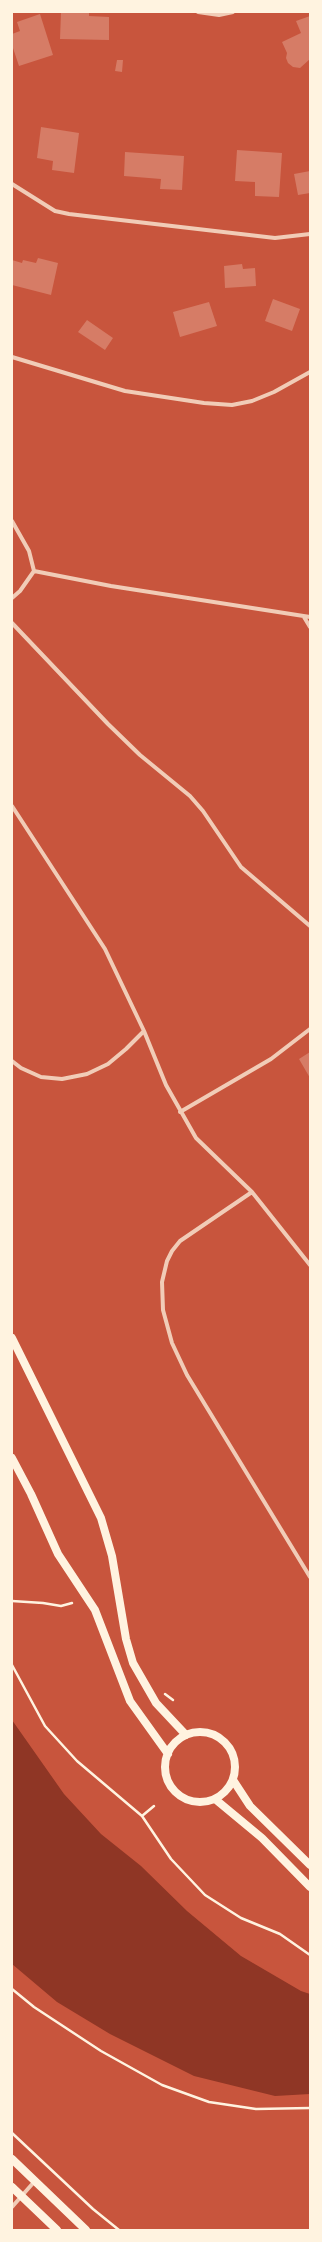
<!DOCTYPE html>
<html>
<head>
<meta charset="utf-8">
<style>
  body { margin:0 }
  #map { position:relative; width:322px; height:2242px; overflow:hidden; background:#c8553d; font-family:"Archivo Narrow",sans-serif }
  canvas { display:block }
  .frame { position:absolute; inset:0; border:13px solid #fff3e0; pointer-events:none }
</style>
</head>
<body>
<div id="map">
<canvas width="322" height="2242"></canvas>
<div class="frame"></div>
</div>
<script>
const g = document.querySelector('canvas').getContext('2d');
g.lineJoin = 'round';
function fillPath(path, color) { g.fillStyle = color; g.fill(path, 'evenodd'); }
const toPath = rows => new Path2D(rows.map(r => 'M' + r).join(''));
function strokePath(path, color, width, dash) { g.strokeStyle = color; g.lineWidth = width; g.lineCap = dash ? 'butt' : 'round'; g.setLineDash(dash || []); g.stroke(path); }
fillPath(toPath([
  [12,1720,64,1794,101,1834,141,1866,187,1911,241,1956,301,1991,310,1994,310,2094,275,2096,194,2076,110,2034,57,2002,12,1964]
]), '#8f3625');
fillPath(toPath([
  [61,12,89,12,89,16,109,17,109,40,60,39],
  [40,14,53,55,19,66,12,45,12,34,20,31,17,22],
  [310,16,310,59,300,68,293,67,288,63,286,58,287,53,282,42,301,33,296,21],
  [117,60,123,60,122,72,115,71],
  [41,127,79,133,74,173,52,170,53,161,37,158],
  [237,150,282,153,279,197,255,196,255,182,235,181],
  [125,152,184,156,182,190,160,189,161,179,124,176],
  [310,171,310,193,298,195,294,174],
  [38,258,58,263,51,295,12,285,12,260,22,263,23,260,36,263],
  [242,264,243,269,255,268,256,286,225,288,224,266],
  [273,299,300,309,292,331,265,321],
  [209,302,217,326,180,337,173,312],
  [87,320,113,338,105,350,78,332],
  [310,1052,310,1078,299,1059]
]), '#d67c66');
strokePath(toPath([
  [12,1601,43,1603,61,1606,72,1603],
  [12,1665,45,1726,77,1761,142,1816,171,1859,205,1895,241,1918,280,1934,310,1955],
  [165,1694,173,1700],
  [142,1816,154,1806],
  [12,1989,34,2007,101,2051,162,2085,209,2102,256,2109,310,2108],
  [12,2133,93,2209,119,2230]
]), '#fff3e0', 2.5);
strokePath(toPath([
  [198,12,219,15,233,12],
  [12,184,55,211,69,214,275,238,310,234],
  [12,357,125,391,204,403,232,405,252,401,274,392,310,372],
  [12,521,29,551,34,571],
  [12,598,20,591,34,571,111,586,310,617],
  [304,617,310,627],
  [12,623,108,724,140,755,190,796,203,811,241,867,310,926],
  [12,806,105,949,144,1031,166,1085,196,1138,252,1192,310,1265],
  [12,1061,21,1068,41,1077,62,1079,87,1074,108,1064,126,1049,144,1031],
  [180,1112,271,1059,310,1029],
  [252,1192,180,1241,172,1251,167,1261,162,1282,163,1310,172,1343,187,1375,310,1577],
  [12,2207,34,2182]
]), '#f1ccb7', 4);
strokePath(toPath([
  [12,1338,101,1518,112,1556,126,1639,133,1663,156,1703,186,1735],
  [12,1458,31,1494,58,1554,95,1610,130,1701,168,1754],
  '165 1767a35 35 0 1 1 70 0a35 35 0 1 1-70 0Z',
  [233,1780,250,1806,310,1865],
  [215,1799,262,1838,310,1887],
  [12,2159,86,2230],
  [12,2187,57,2230]
]), '#fff3e0', 8);
</script>
</body>
</html>
